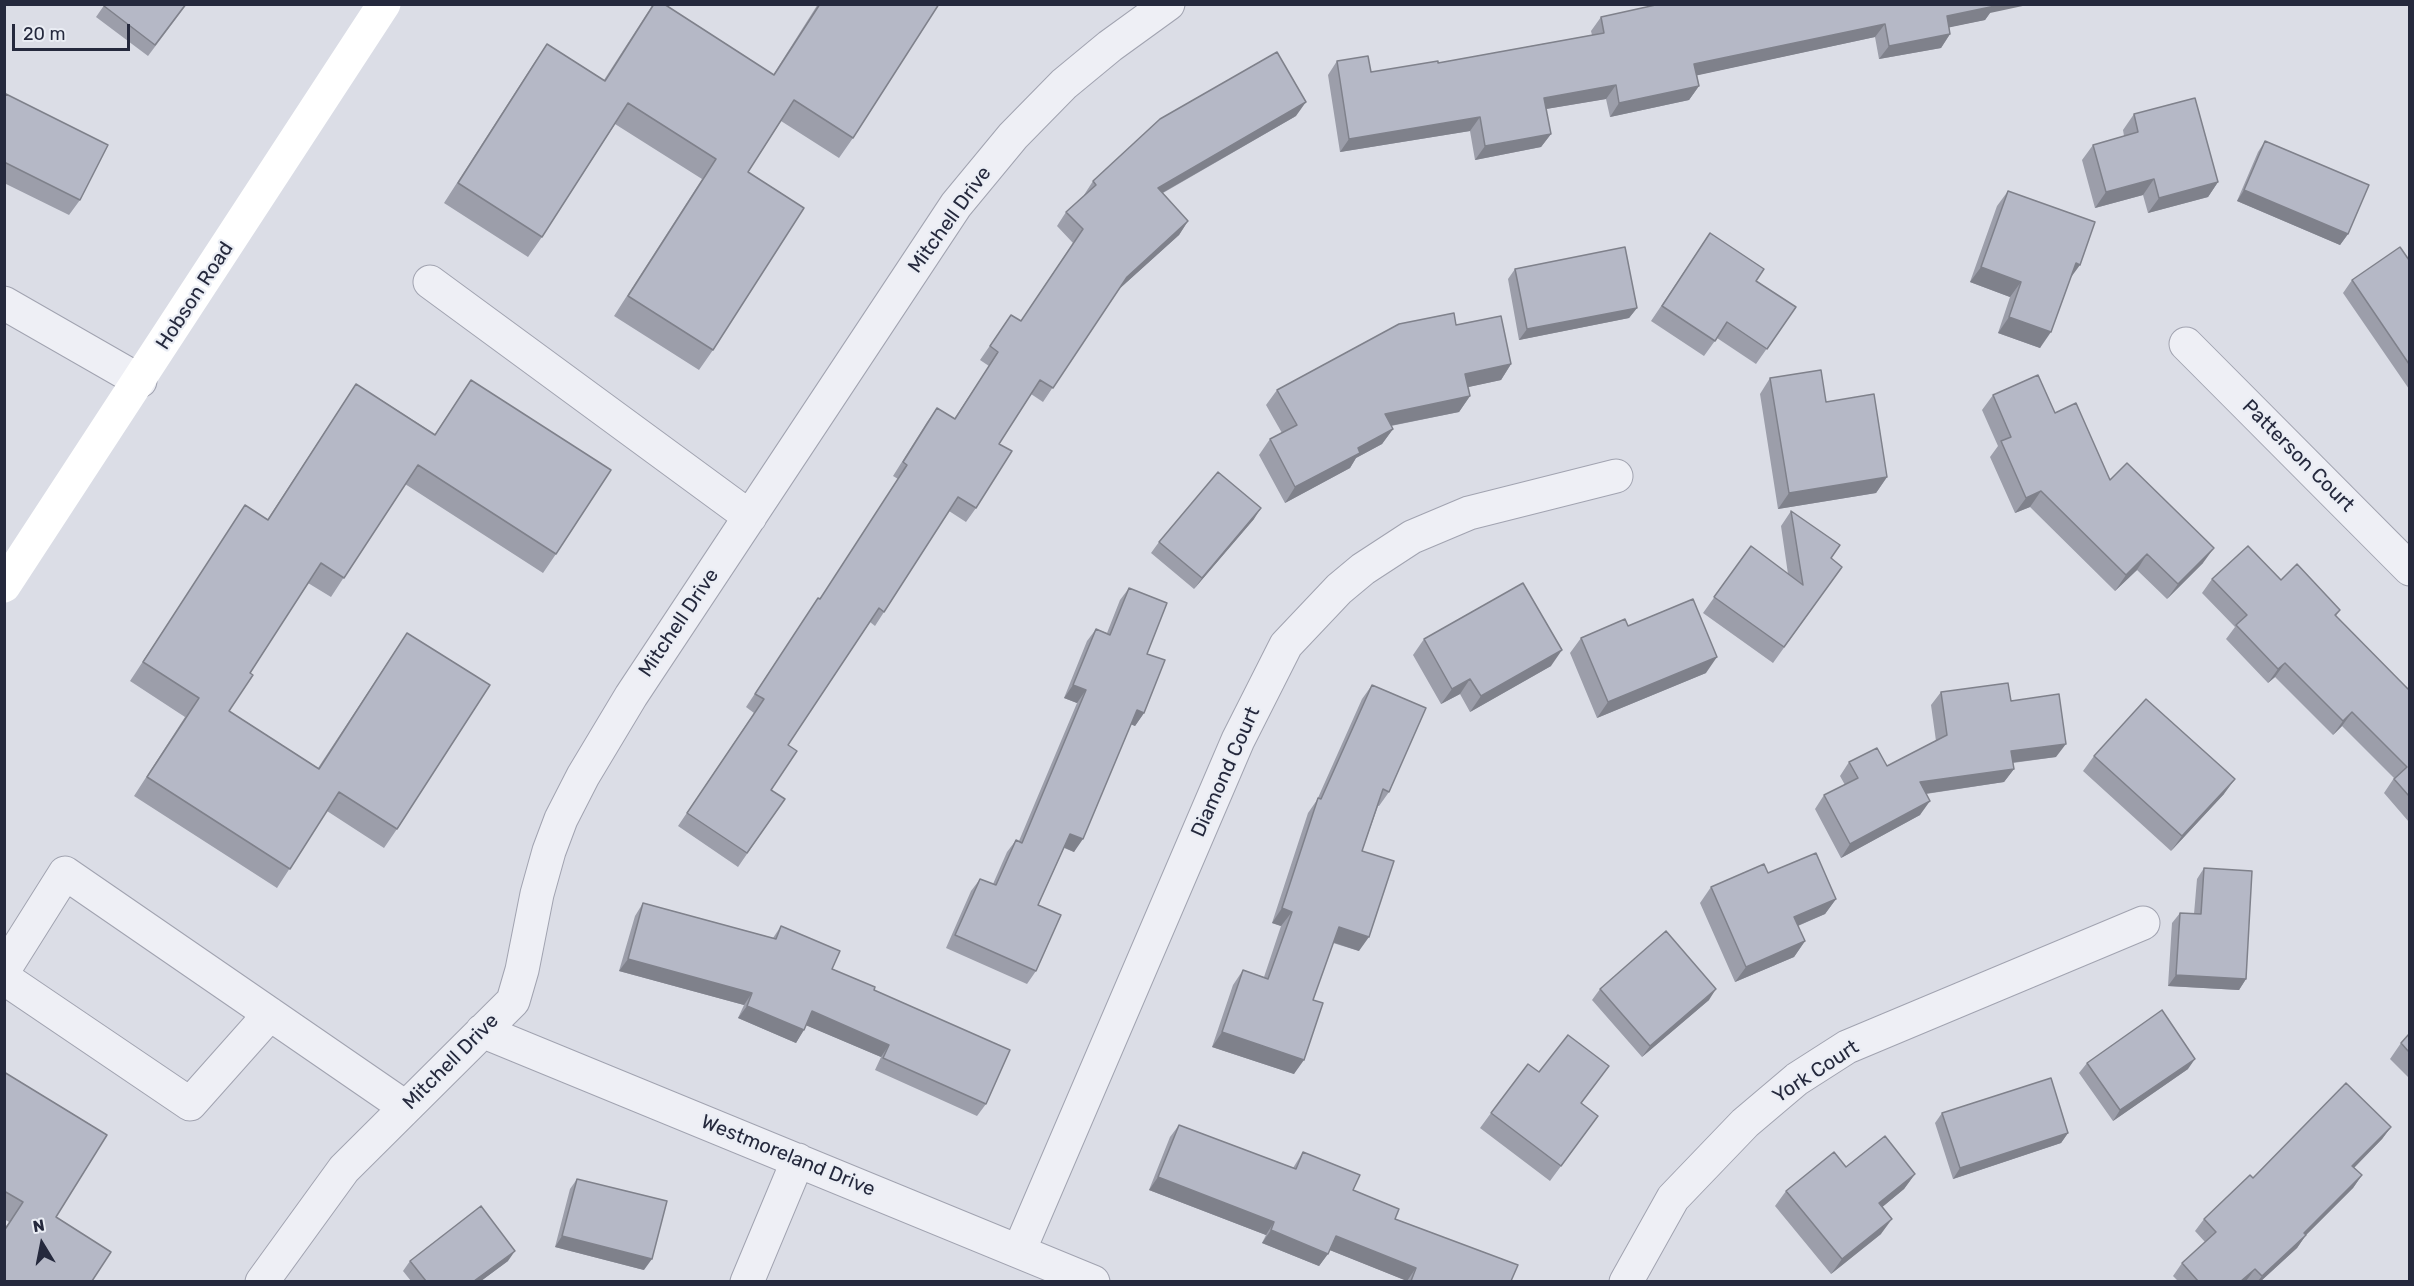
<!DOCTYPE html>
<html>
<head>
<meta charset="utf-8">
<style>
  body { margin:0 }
  #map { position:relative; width:2414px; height:1286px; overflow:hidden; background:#dbdde6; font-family:Rubik,sans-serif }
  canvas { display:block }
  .frame { position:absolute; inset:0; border:6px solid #25293d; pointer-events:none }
  .north { position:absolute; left:12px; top:1214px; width:60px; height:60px; -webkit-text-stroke:4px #eaedf4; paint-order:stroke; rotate:350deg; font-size:16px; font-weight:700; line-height:24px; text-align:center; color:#25293d }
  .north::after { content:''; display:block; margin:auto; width:21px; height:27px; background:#25293d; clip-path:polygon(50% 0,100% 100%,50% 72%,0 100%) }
  .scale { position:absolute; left:12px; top:24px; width:118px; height:27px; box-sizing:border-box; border:3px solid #25293d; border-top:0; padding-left:8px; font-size:18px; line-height:21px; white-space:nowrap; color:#25293d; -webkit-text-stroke:4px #eaedf4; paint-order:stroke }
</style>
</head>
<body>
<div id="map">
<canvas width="2414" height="1286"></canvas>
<div class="frame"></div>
<div class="north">N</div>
<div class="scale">20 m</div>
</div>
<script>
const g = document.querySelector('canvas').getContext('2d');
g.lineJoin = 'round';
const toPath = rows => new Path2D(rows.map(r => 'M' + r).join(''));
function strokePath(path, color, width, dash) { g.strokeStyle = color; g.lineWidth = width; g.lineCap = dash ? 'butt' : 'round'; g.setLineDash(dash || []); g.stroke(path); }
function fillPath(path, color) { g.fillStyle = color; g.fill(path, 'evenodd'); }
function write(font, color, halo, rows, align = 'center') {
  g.font = font + ' Rubik,sans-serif'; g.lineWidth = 4.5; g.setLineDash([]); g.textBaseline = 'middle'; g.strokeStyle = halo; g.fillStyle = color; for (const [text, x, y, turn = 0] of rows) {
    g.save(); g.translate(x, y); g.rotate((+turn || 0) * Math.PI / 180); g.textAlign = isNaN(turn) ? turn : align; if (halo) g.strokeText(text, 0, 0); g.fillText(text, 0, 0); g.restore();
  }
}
const minor = toPath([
  [430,282,750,517],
  [4,303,140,381],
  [2186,344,2410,569],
  [4,970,65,873,405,1107],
  [4,978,190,1104,270,1014],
  [482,1031,1093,1282],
  [1019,1251,1238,740,1286,645,1339,589,1363,569,1412,537,1469,513,1616,476],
  [262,1282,344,1169,513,1001,522,970,537,894,549,851,561,819,583,776,631,696,956,205,1013,136,1064,84,1110,46,1168,4],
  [747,1282,798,1160],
  [1626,1282,1673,1198,1745,1123,1797,1079,1847,1047,2143,923]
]);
strokePath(minor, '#a1a3b0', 35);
strokePath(minor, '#eeeff5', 33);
strokePath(toPath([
  [4,586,384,4]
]), '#fff', 33);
fillPath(toPath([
  [105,4,187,4,148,56,96,17],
  [653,4,773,75,818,4,939,4,853,138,839,158,781,121,748,172,713,350,699,370,614,316,702,179,615,124,542,237,528,257,444,203,534,63,547,44,604,80],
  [1990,13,1985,20,1949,27,1950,34,1941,48,1879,59,1875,37,1697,75,1699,86,1689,100,1610,117,1606,99,1546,109,1551,134,1541,147,1475,160,1470,131,1340,152,1328,75,1337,61,1371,72,1438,63,1592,35,1591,31,1601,17],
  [4,96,80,200,69,215,4,183],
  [2134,114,2218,182,2208,197,2148,213,2143,195,2095,208,2082,160,2093,145,2124,136,2123,130],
  [1296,116,1163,193,1188,221,1179,235,1118,290,1043,402,1031,394,999,444,976,508,966,522,949,511,875,626,870,622,788,745,771,790,785,799,738,867,678,826,754,713,746,707,809,612,820,599,898,479,893,476,927,422,937,408,954,419,989,366,980,360,1011,315,1021,321,1073,243,1057,226,1066,212,1084,196,1084,195,1093,181],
  [2265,141,2348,234,2340,245,2237,201,2258,152],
  [2008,191,2071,277,2040,348,1998,333,2010,297,1970,282,1997,206],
  [1710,233,1756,281,1796,307,1756,364,1717,338,1704,356,1651,321],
  [2409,260,2409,389,2343,293,2352,280],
  [1515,269,1637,308,1629,318,1519,340,1508,279],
  [1456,325,1511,364,1501,380,1468,387,1470,396,1459,412,1391,426,1393,429,1382,444,1356,458,1350,468,1285,503,1259,455,1270,439,1282,433,1266,405,1277,390],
  [1770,378,1826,402,1887,477,1876,493,1778,509,1760,394],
  [471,380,556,554,543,573,405,484,331,597,308,583,250,673,229,711,318,768,407,633,397,829,384,848,327,811,277,888,134,796,185,717,130,681,245,506,267,520,356,384,435,434],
  [1993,395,2055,413,2110,480,2203,563,2167,599,2137,570,2115,591,2030,507,2015,513,1990,457,1998,446,1982,410],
  [1791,511,1831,559,1842,567,1773,663,1703,613,1751,546,1788,574,1781,526],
  [1254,519,1194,589,1151,553,1159,542],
  [2212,579,2281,580,2340,610,2336,616,2409,690,2409,822,2384,793,2394,778,2342,726,2333,735,2275,677,2268,683,2226,639,2235,627,2202,593],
  [1129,588,1147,654,1144,713,1135,726,1131,724,1074,852,1064,848,1038,905,1036,971,1027,984,946,948,971,891,980,879,993,884,1007,852,1016,840,1019,841,1077,703,1064,698,1087,641,1096,629,1107,633,1120,600],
  [1628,626,1706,673,1597,718,1570,653,1581,638],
  [1424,639,1551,666,1470,712,1460,694,1441,704,1413,655],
  [1372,685,1389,792,1379,806,1378,806,1362,851,1359,951,1333,943,1313,1000,1294,1074,1212,1047,1233,985,1243,970,1264,977,1281,926,1272,923,1308,813,1317,800,1362,699],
  [1941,692,2011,701,2056,757,2013,763,2014,769,2004,782,1926,794,1920,815,1841,858,1815,809,1824,795,1845,785,1840,776,1849,762,1887,766,1936,741,1931,705],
  [2094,756,2224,794,2171,851,2083,771],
  [2204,868,2246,979,2239,990,2168,986,2172,923,2180,913,2194,914,2197,879],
  [1768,873,1836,899,1825,914,1798,926,1805,941,1794,957,1735,982,1700,903,1711,887],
  [643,903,773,938,781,926,832,969,874,990,986,1104,977,1116,875,1070,881,1057,806,1025,796,1043,738,1018,744,1005,619,971,635,916],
  [1600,989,1709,1000,1642,1057,1592,1000],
  [2409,1034,2409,1078,2390,1059,2401,1043],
  [2087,1063,2188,1069,2113,1121,2079,1073],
  [4,1072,107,1135,4,1281,4,1229,9,1222,4,1219],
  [1539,1072,1598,1081,1581,1103,1598,1116,1550,1181,1480,1128,1491,1113],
  [1942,1113,2068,1133,2061,1143,1953,1179,1935,1123],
  [1179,1125,1293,1168,1303,1152,1353,1190,1395,1219,1511,1281,1407,1281,1330,1250,1319,1266,1262,1243,1266,1235,1149,1190,1170,1137],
  [2391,1127,2382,1139,2354,1168,2362,1175,2353,1188,2306,1235,2297,1248,2261,1281,2178,1281,2173,1276,2182,1263,2205,1242,2195,1231,2204,1219,2253,1178],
  [1846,1167,1915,1174,1904,1189,1882,1207,1881,1234,1831,1274,1775,1206,1786,1191],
  [577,1179,644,1270,555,1247,570,1189],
  [410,1261,508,1261,481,1281,411,1281,403,1271]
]), '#9c9eaa');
fillPath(toPath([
  [1991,4,2032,4,1990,13,1985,20,1937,30,1947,16],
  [1885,24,1875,37,1685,78,1694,64],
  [1950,34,1941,48,1879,59,1889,46],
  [1616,85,1606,99,1534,111,1544,98],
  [1699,86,1689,100,1610,117,1619,103],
  [1306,102,1296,116,1148,201,1158,188],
  [1480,117,1470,131,1340,152,1349,139],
  [1551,134,1541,147,1475,160,1485,146],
  [2154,179,2143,195,2095,208,2106,192],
  [2218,182,2208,197,2148,213,2159,198],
  [2244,190,2348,234,2340,245,2237,201],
  [1188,221,1179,235,1117,291,1127,277],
  [2076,263,2080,265,2069,280],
  [1981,267,2021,282,2010,297,1970,282],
  [1637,308,1629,318,1519,340,1527,329],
  [2009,317,2051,332,2040,348,1998,333],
  [1511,364,1501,380,1455,390,1465,374],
  [1470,396,1459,412,1374,429,1385,414],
  [1393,429,1382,444,1356,458,1350,468,1285,503,1295,487,1358,448],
  [1887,477,1876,493,1778,509,1789,493],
  [2041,491,2030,507,2015,513,2026,498],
  [1261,508,1254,519,1194,589,1202,578],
  [2214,548,2203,563,2167,599,2178,584],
  [2147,554,2137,570,2115,591,2126,575],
  [1562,650,1551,666,1470,712,1481,696],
  [1717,657,1706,673,1597,718,1608,702],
  [2285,663,2275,677,2268,683,2278,669],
  [1470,679,1460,694,1441,704,1452,689],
  [1073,685,1086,690,1077,703,1064,698],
  [1137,710,1144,713,1135,726,1128,723],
  [2352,712,2342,726,2333,735,2343,721],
  [2066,744,2056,757,2001,764,2011,751],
  [2014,769,2004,782,1910,796,1920,782],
  [2235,779,2224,794,2171,851,2182,836],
  [1930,801,1920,815,1841,858,1850,844],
  [1070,834,1083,839,1074,852,1061,846],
  [1836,899,1825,914,1783,932,1794,917],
  [1282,908,1292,912,1281,926,1272,923],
  [1339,927,1369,937,1359,951,1329,941],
  [1805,941,1794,957,1735,982,1746,967],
  [628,959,752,993,744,1005,619,971],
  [2176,975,2246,979,2239,990,2168,986],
  [1716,989,1709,1000,1642,1057,1650,1046],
  [747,1006,804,1030,796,1043,738,1018],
  [812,1011,889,1045,881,1057,803,1024],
  [1222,1032,1304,1060,1294,1074,1212,1047],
  [2195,1059,2188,1069,2113,1121,2120,1110],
  [2391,1127,2382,1139,2343,1179,2352,1166],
  [2068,1133,2061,1143,1953,1179,1960,1168],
  [1915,1174,1904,1189,1868,1219,1879,1203],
  [2362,1175,2353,1188,2304,1237,2306,1235,2297,1248,2261,1281,2258,1281,2262,1276],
  [1158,1177,1274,1222,1266,1235,1149,1190],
  [1892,1219,1881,1234,1831,1274,1842,1259],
  [1271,1230,1328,1254,1319,1266,1262,1243],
  [562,1236,652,1259,644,1270,555,1247],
  [1336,1236,1416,1268,1407,1281,1327,1249],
  [515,1251,508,1261,481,1281,474,1281],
  [2255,1269,2246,1281,2241,1281]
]), '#7f818b');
const building = toPath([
  [105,4,186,4,155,45,104,6,105,4],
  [654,4,664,4,774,75,820,4,939,4,853,138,794,100,748,172,804,208,713,350,628,296,716,159,628,103,542,237,458,183,547,44,605,81,654,4],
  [1660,4,1995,4,1995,6,1947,16,1950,34,1889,46,1885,24,1694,64,1699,86,1619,103,1616,85,1544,98,1551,134,1485,146,1480,117,1349,139,1337,61,1368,56,1371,72,1438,61,1438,63,1604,33,1601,17,1660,4],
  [1277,52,1306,102,1158,188,1188,221,1127,277,1053,388,1040,380,999,444,1012,451,976,508,958,497,884,612,879,608,788,745,797,751,771,790,785,799,747,853,687,813,764,699,755,694,818,598,820,599,907,465,903,462,937,408,955,419,998,352,990,346,1011,315,1021,321,1083,229,1066,212,1096,185,1093,181,1160,119,1277,52],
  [6,94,108,145,80,200,4,162,4,97,6,94],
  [2195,98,2218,182,2159,198,2154,179,2106,192,2093,145,2138,132,2134,114,2195,98],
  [2265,141,2369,185,2348,234,2244,190,2265,141],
  [2008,191,2095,222,2080,265,2076,263,2051,332,2009,317,2021,282,1981,267,2008,191],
  [1710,233,1764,269,1756,281,1796,307,1767,349,1727,322,1715,341,1662,306,1710,233],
  [1625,247,1637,308,1527,329,1515,269,1625,247],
  [2400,247,2409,260,2409,364,2352,280,2400,247],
  [1454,313,1456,325,1501,316,1511,364,1465,374,1470,396,1385,414,1393,429,1358,448,1360,453,1295,487,1270,439,1297,425,1277,390,1399,324,1454,313],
  [1821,370,1826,402,1874,394,1887,477,1789,493,1770,378,1821,370],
  [2038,375,2055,413,2076,403,2110,480,2127,463,2214,548,2178,584,2147,554,2126,575,2041,491,2026,498,2001,441,2011,437,1993,395,2038,375],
  [471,380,611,470,556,554,418,465,344,578,321,563,250,673,253,675,229,711,319,769,407,633,490,685,397,829,339,792,290,869,147,777,199,698,143,662,245,505,268,520,356,384,435,435,471,380],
  [1218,472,1261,508,1202,578,1159,542,1218,472],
  [1791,511,1840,545,1831,558,1842,567,1784,647,1714,597,1751,546,1803,585,1791,511],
  [2248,546,2281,580,2297,564,2340,610,2335,615,2409,690,2409,796,2394,779,2407,767,2352,712,2343,721,2285,663,2278,669,2236,625,2247,615,2212,579,2248,546],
  [1523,583,1562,650,1481,696,1470,679,1452,689,1424,639,1523,583],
  [1129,588,1167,603,1147,654,1165,660,1144,713,1137,710,1083,839,1070,834,1038,905,1061,915,1036,971,955,935,980,879,996,885,1016,840,1022,843,1086,690,1073,685,1096,629,1110,635,1129,588],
  [1693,599,1717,657,1608,702,1581,638,1625,619,1628,626,1693,599],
  [2008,683,2011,701,2059,694,2066,744,2011,751,2014,769,1920,782,1930,801,1850,844,1824,795,1858,778,1849,762,1877,748,1887,766,1947,735,1941,692,2008,683],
  [1372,685,1426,708,1389,792,1383,789,1362,851,1394,861,1369,937,1339,927,1313,1000,1323,1003,1304,1060,1222,1032,1243,970,1268,979,1292,912,1282,908,1318,798,1321,799,1372,685],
  [2146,699,2235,779,2182,836,2094,756,2146,699],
  [1816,853,1836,899,1794,917,1805,941,1746,967,1711,887,1764,864,1768,873,1816,853],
  [2204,868,2252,871,2246,979,2176,975,2180,913,2201,914,2204,868],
  [643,903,776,939,781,926,840,951,832,969,875,987,874,990,1010,1050,986,1104,883,1058,889,1045,812,1011,804,1030,747,1006,752,993,628,959,643,903],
  [1666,931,1716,989,1650,1046,1600,989,1666,931],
  [2162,1010,2195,1059,2120,1110,2087,1063,2162,1010],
  [2409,1034,2409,1052,2401,1043,2409,1034],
  [1568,1035,1609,1066,1581,1103,1598,1116,1561,1166,1491,1113,1528,1064,1539,1072,1568,1035],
  [4,1072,107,1135,56,1217,111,1252,92,1281,4,1281,4,1231,23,1202,4,1191,4,1072],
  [2051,1078,2068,1133,1960,1168,1942,1113,2051,1078],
  [2346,1083,2391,1127,2352,1166,2362,1175,2304,1233,2306,1235,2262,1276,2255,1269,2241,1281,2197,1281,2198,1281,2182,1263,2216,1232,2204,1219,2250,1175,2253,1178,2346,1083],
  [1179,1125,1296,1169,1303,1152,1360,1175,1353,1190,1399,1209,1395,1219,1518,1265,1511,1281,1411,1281,1416,1268,1336,1236,1328,1254,1271,1230,1274,1222,1158,1177,1179,1125],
  [1885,1136,1915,1174,1879,1203,1892,1219,1842,1259,1786,1191,1834,1152,1846,1167,1885,1136],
  [577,1179,667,1201,652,1259,562,1236,577,1179],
  [481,1206,515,1251,474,1281,426,1281,410,1261,481,1206]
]);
fillPath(building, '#b5b8c6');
strokePath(building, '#7f818b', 1.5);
write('20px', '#25293d', '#eaedf4', [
  ["Mitchell Drive",950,220,-54],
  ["Hobson Road",195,296,-57],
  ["Patterson Court",2298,456,45],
  ["Mitchell Drive",679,623,-56],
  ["Diamond Court",1226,772,-66],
  ["Mitchell Drive",451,1062,-45],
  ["York Court",1816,1072,-33],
  ["Westmoreland Drive",788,1156,22]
]);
</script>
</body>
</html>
